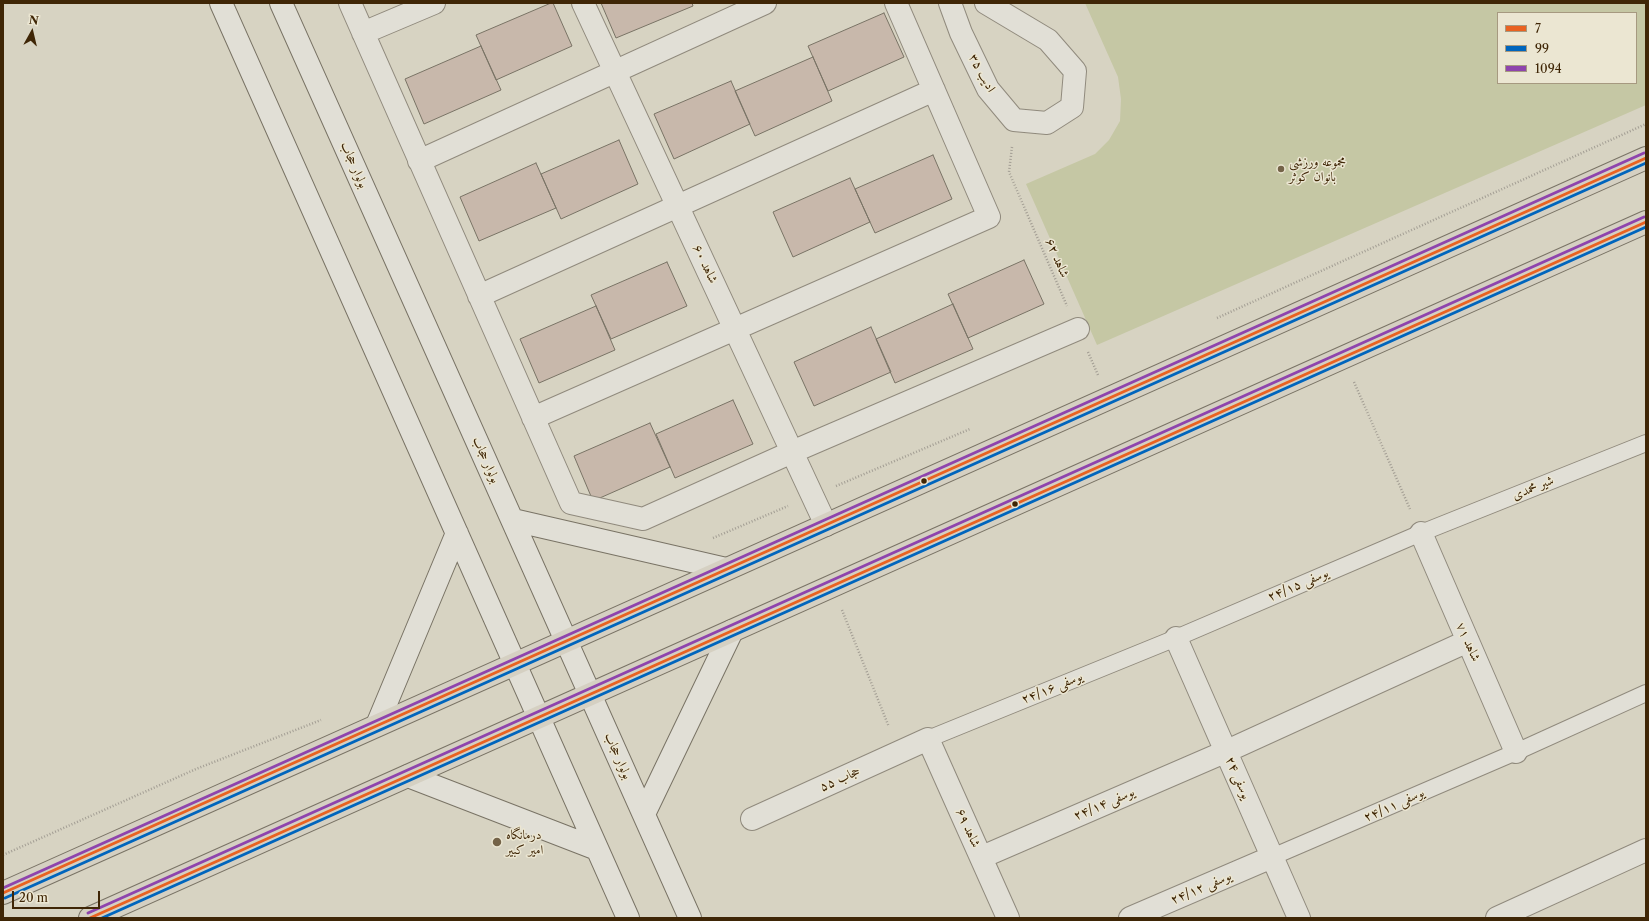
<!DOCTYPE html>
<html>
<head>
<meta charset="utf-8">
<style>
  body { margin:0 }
  #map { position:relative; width:1649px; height:921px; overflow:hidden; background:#d7d3c2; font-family:"Libre Caslon Text",serif }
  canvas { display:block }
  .frame { position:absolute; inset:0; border:4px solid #3f2606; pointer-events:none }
  .legend { position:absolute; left:1497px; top:12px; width:140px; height:72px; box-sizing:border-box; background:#ebe6d2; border:1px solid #a69980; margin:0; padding:5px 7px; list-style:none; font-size:12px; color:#3f2606 }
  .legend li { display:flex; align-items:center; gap:8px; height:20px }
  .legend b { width:20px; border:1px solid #a69980 }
  .north { position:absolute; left:12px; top:12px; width:40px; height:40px; -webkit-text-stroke:3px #ebe6d2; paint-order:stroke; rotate:8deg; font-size:11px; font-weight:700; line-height:16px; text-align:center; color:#3f2606 }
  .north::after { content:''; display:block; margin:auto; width:14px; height:18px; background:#3f2606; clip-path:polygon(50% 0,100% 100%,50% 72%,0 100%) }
  .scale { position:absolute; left:12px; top:891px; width:88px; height:18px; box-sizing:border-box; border:2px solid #3f2606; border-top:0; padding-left:5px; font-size:12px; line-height:14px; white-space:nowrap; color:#3f2606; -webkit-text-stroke:3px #ebe6d2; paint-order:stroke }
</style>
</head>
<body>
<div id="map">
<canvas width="1649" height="921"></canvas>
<div class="frame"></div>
<ul class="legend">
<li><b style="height:5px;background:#e96221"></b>7</li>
<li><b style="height:5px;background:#0065bd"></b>99</li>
<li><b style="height:5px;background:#8e44ad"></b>1094</li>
</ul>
<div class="north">N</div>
<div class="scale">20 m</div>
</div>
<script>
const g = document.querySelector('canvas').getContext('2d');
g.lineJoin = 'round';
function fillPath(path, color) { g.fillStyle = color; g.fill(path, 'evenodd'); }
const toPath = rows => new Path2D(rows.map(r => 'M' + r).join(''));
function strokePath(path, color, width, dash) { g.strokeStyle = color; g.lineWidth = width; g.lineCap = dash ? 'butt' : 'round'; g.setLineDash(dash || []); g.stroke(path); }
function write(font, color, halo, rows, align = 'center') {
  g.font = font + ' "Libre Caslon Text",Amiri,serif'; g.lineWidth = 3; g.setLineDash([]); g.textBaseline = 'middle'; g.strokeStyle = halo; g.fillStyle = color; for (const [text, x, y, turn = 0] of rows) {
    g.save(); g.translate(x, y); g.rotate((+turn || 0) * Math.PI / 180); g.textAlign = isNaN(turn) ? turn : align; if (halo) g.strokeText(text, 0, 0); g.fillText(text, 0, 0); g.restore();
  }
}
fillPath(toPath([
  [1085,3,1646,3,1646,105,1097,345,1026,184,1095,154,1109,140,1120,121,1121,99,1118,77],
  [1498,13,1636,13,1636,83,1498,83]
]), '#c5c7a4');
const building = toPath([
  [551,3,553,3,572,46,496,80,476,35,551,3],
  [601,3,692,3,693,6,616,38,601,3],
  [884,13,904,57,828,91,808,46,884,13],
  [481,46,501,90,424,124,405,79,481,46],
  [813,57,832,101,755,136,735,91,813,57],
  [731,81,750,124,674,159,654,114,731,81],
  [619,140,638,184,561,219,541,174,619,140],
  [933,155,952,199,875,233,855,189,933,155],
  [536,163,556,208,479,241,460,197,536,163],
  [850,178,870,222,793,257,773,212,850,178],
  [1024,260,1044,304,968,338,948,294,1024,260],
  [667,262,687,306,611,339,591,295,667,262],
  [953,304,973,349,895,383,876,339,953,304],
  [596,306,615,350,539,383,520,339,596,306],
  [871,327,891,372,814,406,794,362,871,327],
  [733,400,753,444,675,478,656,434,733,400],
  [650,423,670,467,593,501,574,456,650,423]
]);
fillPath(building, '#c8b8ab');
strokePath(building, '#797365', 1);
const lane = toPath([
  [928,739,1176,638,1421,533,1646,443],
  [1272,857,1516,752,1646,693]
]);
const street = toPath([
  [350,3,571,503,643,519,792,452,1078,329],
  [583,3,826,525],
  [950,3,961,33,988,89,1014,120,1047,123,1072,107,1075,71,1048,40,986,3],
  [363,33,434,3],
  [419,161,765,3],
  [479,296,934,90],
  [533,418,989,217,896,3],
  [1421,533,1516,752],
  [1176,638,1299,918],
  [752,819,928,739,1008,918],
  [982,857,1227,751,1468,641],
  [1130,918,1272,857],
  [1497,918,1646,850]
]);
const secondary = toPath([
  [221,3,628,918],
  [281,3,690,918],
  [513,520,726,569],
  [377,725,457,533],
  [408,776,597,849],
  [644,814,732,631]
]);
const primary = toPath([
  [3,893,1646,158],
  [90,918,1646,222]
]);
strokePath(lane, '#908a7d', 18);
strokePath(street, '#908a7d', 24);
strokePath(secondary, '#797365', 24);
strokePath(primary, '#797365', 24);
strokePath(toPath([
  [1012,147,1009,172,1067,306],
  [1217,318,1646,124],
  [1088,352,1098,375],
  [1354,382,1410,509],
  [836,486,970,429],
  [713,538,788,506],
  [842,610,889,727],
  [3,855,196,769,321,720]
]), '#a39e94', 2.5, [1, 2]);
strokePath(lane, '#e1dfd6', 16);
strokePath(street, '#e1dfd6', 22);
strokePath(secondary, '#e1dfd6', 22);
strokePath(primary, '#d5d0c2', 22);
strokePath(toPath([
  [3,893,1646,158],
  [90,918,1646,222]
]), '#e96221', 3);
strokePath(toPath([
  [5,898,1646,163],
  [102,918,1646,227]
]), '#0065bd', 3);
strokePath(toPath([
  [3,888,1644,153],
  [88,913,1644,217]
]), '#8e44ad', 3);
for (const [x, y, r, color] of [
  [1281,169,4,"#746348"],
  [924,481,3.5,"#3f2606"],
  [1015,504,3.5,"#3f2606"],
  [497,842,5,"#746348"]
]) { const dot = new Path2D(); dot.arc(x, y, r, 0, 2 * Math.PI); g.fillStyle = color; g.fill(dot); strokePath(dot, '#ebe6d2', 1.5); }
write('13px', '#3f2606', '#ebe6d2', [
  ["ادیب ۳۵",982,73,61],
  ["بولوار حجاب",354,165,66],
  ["شاهد ۶۲",1057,258,67],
  ["شاهد ۶۰",705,264,65],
  ["بولوار حجاب",486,460,66],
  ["شیر محمدی",1533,488,-22],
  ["یوسفی ۲۴/۱۵",1298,585,-23],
  ["شاهد ۷۱",1468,642,66],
  ["یوسفی ۲۴/۱۶",1052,688,-22],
  ["بولوار حجاب",618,756,66],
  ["یوسفی ۲۴",1238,778,67],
  ["حجاب ۵۵",840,779,-24],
  ["یوسفی ۲۴/۱۴",1104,804,-23],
  ["یوسفی ۲۴/۱۱",1394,805,-24],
  ["شاهد ۶۹",968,828,66],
  ["یوسفی ۲۴/۱۲",1201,888,-23]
]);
write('13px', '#3f2606', '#ebe6d2', [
  ["مجموعه ورزشی",1289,162],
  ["بانوان کوثر",1289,177],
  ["درمانگاه",506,835],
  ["امیر کبیر",506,850]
], 'left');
</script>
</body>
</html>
